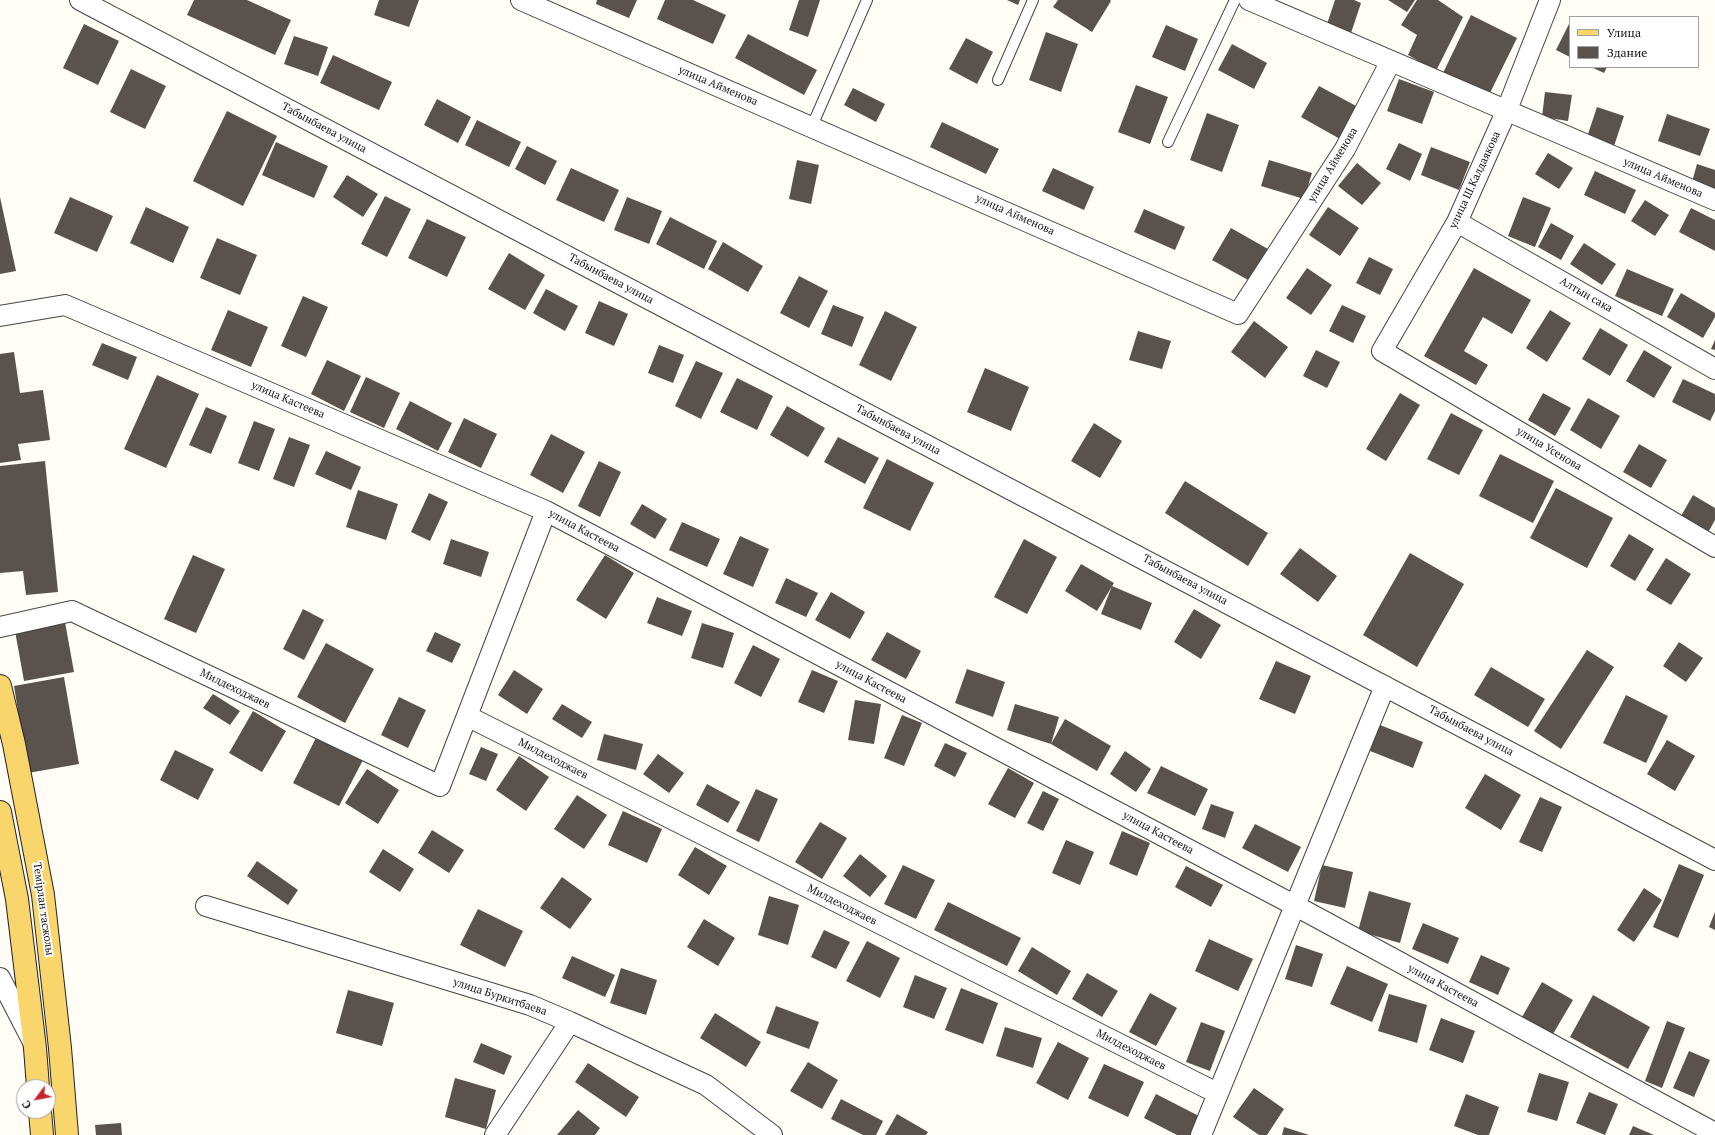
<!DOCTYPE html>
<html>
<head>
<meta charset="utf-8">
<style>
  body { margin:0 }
  #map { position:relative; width:1715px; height:1135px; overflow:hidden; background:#fffdf5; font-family:"PT Serif",serif }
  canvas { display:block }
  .legend { position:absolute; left:1569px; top:16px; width:130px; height:52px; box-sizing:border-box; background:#fff; border:1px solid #a0a0a0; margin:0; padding:5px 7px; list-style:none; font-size:12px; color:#111 }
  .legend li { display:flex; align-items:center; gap:8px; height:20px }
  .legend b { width:20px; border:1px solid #a0a0a0 }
  .north { position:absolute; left:16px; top:1079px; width:40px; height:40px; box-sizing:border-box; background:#fff; border:1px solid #a0a0a0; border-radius:50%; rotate:238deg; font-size:11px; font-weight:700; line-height:16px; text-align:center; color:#111 }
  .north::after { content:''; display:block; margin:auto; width:14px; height:18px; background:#c4262e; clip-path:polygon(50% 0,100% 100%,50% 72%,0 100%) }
</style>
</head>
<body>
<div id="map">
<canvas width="1715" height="1135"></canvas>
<ul class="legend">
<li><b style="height:5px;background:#f9d66b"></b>Улица</li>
<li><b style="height:11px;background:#5a524d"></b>Здание</li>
</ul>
<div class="north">С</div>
</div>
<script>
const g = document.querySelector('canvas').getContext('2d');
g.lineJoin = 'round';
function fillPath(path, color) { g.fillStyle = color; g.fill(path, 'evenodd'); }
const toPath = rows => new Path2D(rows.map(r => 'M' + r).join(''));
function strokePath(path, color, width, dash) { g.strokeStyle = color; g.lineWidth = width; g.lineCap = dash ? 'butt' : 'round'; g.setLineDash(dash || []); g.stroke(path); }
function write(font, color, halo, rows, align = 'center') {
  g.font = font + ' "PT Serif",serif'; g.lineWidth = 4; g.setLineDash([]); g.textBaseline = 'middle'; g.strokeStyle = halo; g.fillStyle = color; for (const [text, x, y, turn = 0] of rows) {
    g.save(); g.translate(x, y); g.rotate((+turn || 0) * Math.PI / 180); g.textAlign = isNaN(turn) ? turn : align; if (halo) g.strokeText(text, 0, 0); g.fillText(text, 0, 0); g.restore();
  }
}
fillPath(toPath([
  [194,0,247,0,291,20,275,55,187,15],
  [379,0,419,0,409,27,374,15],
  [597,0,637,0,629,18,596,4],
  [665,0,693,0,726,15,713,44,657,19],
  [799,0,820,0,808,37,789,30],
  [1007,0,1020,0,1018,5],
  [1058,0,1110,0,1111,1,1092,32,1053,7],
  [1335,0,1354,0,1361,3,1351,33,1327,24],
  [1388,0,1415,0,1407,12],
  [1417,0,1438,0,1463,17,1436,71,1408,55,1417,35,1401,25],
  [1471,15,1517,38,1489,95,1443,73],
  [1570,22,1570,57,1556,50],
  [84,24,119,41,98,85,63,68],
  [1166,25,1198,39,1185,71,1152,57],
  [1046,32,1078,44,1061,92,1029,80],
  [748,34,817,70,804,95,735,58],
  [294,36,328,47,318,76,284,64],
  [966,38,993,52,977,84,949,69],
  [1232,44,1267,63,1254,89,1218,70],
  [333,55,392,82,379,110,320,83],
  [1591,67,1607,67,1604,73],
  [131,69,166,86,145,129,110,112],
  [1399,79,1434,92,1422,124,1387,111],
  [1136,85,1168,97,1150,144,1118,132],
  [1319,86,1358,107,1340,139,1301,117],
  [853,88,885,104,876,122,844,105],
  [1545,92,1572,95,1568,121,1542,117],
  [437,99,471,117,458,143,424,125],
  [1597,107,1624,116,1614,146,1587,137],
  [227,111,277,136,243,206,193,181],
  [1207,113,1239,125,1222,172,1190,160],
  [1667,114,1710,129,1700,156,1658,141],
  [477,120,521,142,509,167,465,145],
  [942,122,999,149,986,174,930,147],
  [276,142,328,166,314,198,262,175],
  [1399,143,1422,154,1410,181,1386,169],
  [527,146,557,161,545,185,515,169],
  [1431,147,1470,162,1459,190,1421,175],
  [1548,153,1573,168,1559,189,1535,174],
  [797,160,819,165,811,204,789,199],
  [1269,160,1312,173,1304,199,1261,186],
  [1357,163,1381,183,1362,205,1338,186],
  [1697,164,1715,170,1715,190,1692,182],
  [571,168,619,190,604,222,556,200],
  [1053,168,1094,187,1084,210,1042,191],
  [1595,171,1636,190,1625,214,1584,195],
  [347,175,378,194,363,217,333,197],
  [385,196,411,209,387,257,361,244],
  [0,197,16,271,0,274],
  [70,197,113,216,97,252,54,233],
  [627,197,662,211,649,244,614,230],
  [1523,197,1551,208,1535,247,1508,236],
  [1645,200,1669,215,1655,236,1631,221],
  [146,207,189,227,173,263,130,243],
  [1328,207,1359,228,1340,256,1309,235],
  [1691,208,1715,220,1715,251,1679,232],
  [1144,209,1185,227,1175,250,1134,232],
  [670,217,717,241,704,269,656,244],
  [427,219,466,237,447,277,408,258],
  [1551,223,1574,236,1561,260,1538,247],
  [1231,228,1268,249,1250,281,1212,260],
  [217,238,257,255,240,295,200,278],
  [723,242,763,266,748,292,708,269],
  [1584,243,1616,264,1602,285,1570,264],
  [509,253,545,275,525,310,488,289],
  [1369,257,1393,269,1380,295,1356,283],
  [1307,268,1332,285,1311,315,1286,298],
  [1474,268,1531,300,1512,334,1483,317,1464,351,1488,365,1476,385,1424,356],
  [1627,269,1674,289,1662,316,1615,296],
  [799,276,828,291,809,328,780,313],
  [546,289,578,306,565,331,533,313],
  [1681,293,1715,313,1715,317,1703,338,1667,317],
  [303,296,328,307,306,357,281,346],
  [599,301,628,314,614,346,585,333],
  [833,305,864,317,852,347,821,334],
  [1342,305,1366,316,1353,343,1329,331],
  [228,310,268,327,251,367,211,350],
  [1550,310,1571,323,1547,362,1526,348],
  [885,311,917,327,891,381,859,365],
  [1254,321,1288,347,1265,378,1231,352],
  [1600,328,1628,345,1610,376,1582,359],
  [1138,331,1171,341,1162,369,1129,360],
  [1715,340,1715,350,1711,349],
  [102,343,137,357,128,380,92,365],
  [659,345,684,355,673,383,648,373],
  [1316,350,1340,362,1327,388,1303,376],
  [1644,350,1672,367,1654,398,1626,381],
  [14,352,20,393,43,390,50,440,18,444,21,460,0,463,0,354],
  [327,360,361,376,344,411,311,394],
  [696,361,723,373,701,419,675,406],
  [985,368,1029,387,1011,431,967,412],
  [157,375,199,394,166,468,124,449],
  [366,377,400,393,384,428,350,412],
  [737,378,773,396,757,430,720,412],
  [1683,379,1715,394,1715,411,1710,421,1672,402],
  [1400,393,1420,405,1386,461,1366,449],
  [1543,393,1571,408,1555,436,1528,420],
  [1588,398,1620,416,1601,449,1570,430],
  [410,401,452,423,438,451,396,429],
  [787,406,825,428,808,457,770,435],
  [206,407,227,416,211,454,189,445],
  [1451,413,1483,430,1459,475,1427,459],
  [464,418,497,434,481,468,448,452],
  [254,421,275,429,259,471,238,463],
  [1094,423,1122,441,1100,478,1071,461],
  [551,434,585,452,563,493,530,475],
  [289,437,310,445,294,487,273,479],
  [838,437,879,458,865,484,824,462],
  [1639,444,1667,460,1651,488,1623,472],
  [326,451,361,467,351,490,315,474],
  [1500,454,1554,481,1533,523,1479,496],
  [887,459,934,483,910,531,863,508],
  [45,461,58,592,26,595,23,571,0,573,0,466],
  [599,461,621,472,600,517,578,506],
  [1185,481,1268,533,1248,566,1165,513],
  [1556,488,1613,518,1587,568,1530,538],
  [358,490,398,504,386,540,346,527],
  [429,493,448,502,430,541,411,532],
  [1693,495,1715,508,1715,520,1705,538,1677,523],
  [642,504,667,519,655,539,630,524],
  [682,522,720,539,707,567,669,550],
  [1629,534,1654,549,1635,581,1610,566],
  [740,536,769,549,753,587,723,574],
  [451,539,489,552,481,577,443,564],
  [1024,539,1057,557,1027,614,994,597],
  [1300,548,1337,576,1318,602,1280,574],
  [1410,553,1464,584,1417,667,1363,635],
  [193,555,225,569,196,633,164,619],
  [605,555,634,573,606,619,576,600],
  [1666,558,1691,574,1671,605,1646,590],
  [1081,564,1114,583,1097,611,1065,591],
  [786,578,818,593,806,617,775,603],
  [1112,586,1152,603,1141,630,1101,614],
  [831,592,865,612,850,639,815,620],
  [657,597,692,611,682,636,647,623],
  [303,609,324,620,304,660,283,649],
  [1194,609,1221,625,1201,659,1174,642],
  [65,622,74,672,24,681,15,631],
  [702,623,734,633,723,668,691,658],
  [435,632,461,644,452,663,426,651],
  [887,632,921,651,906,679,871,660],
  [1679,642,1703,658,1686,682,1663,666],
  [326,643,374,669,345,723,297,697],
  [753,645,780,659,761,697,734,683],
  [1587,650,1614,667,1561,749,1534,731],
  [1276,661,1311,676,1295,714,1259,699],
  [1491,667,1545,699,1528,727,1474,695],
  [967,669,1005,682,993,717,955,703],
  [514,670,543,689,527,714,498,695],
  [812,670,838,681,824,713,798,702],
  [64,677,79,764,28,773,14,686],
  [213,694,240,711,230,725,203,708],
  [1626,695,1668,716,1646,763,1603,743],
  [399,697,426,710,408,748,381,735],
  [855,700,881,704,874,744,848,740],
  [562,704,592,722,582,738,552,719],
  [1015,704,1059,717,1051,744,1007,730],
  [253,711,286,731,262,772,229,753],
  [902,715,922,723,904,766,884,758],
  [1065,719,1111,746,1097,771,1051,744],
  [1380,725,1423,742,1413,768,1370,751],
  [604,734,643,744,636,770,597,760],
  [317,736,363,760,339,806,293,783],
  [1667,740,1695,756,1675,791,1647,774],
  [945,743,967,753,955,777,934,766],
  [481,747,498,754,486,781,469,774],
  [175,750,214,769,198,800,160,780],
  [1125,751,1151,769,1136,792,1110,774],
  [658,754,684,773,669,793,643,774],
  [519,756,549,777,526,811,496,790],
  [1161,766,1208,789,1195,816,1147,793],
  [1008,768,1034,783,1015,818,988,804],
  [367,769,399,790,378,824,345,803],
  [1485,774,1521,795,1501,830,1465,808],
  [707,784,740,802,728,823,696,805],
  [756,789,778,799,759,842,736,831],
  [1043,791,1059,799,1043,831,1027,823],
  [577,795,607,815,584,849,554,829],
  [1540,797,1562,807,1542,852,1519,842],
  [1211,804,1234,812,1225,838,1202,829],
  [623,811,662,829,647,863,608,845],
  [820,822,847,838,822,879,795,862],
  [1255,824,1301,847,1288,872,1242,848],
  [432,830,464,850,449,873,418,853],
  [1122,831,1150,843,1137,876,1109,864],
  [1066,840,1094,852,1080,885,1052,873],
  [695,847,727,866,709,895,678,875],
  [383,849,414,869,400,892,369,872],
  [860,854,887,876,870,897,843,876],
  [257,861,298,890,288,905,247,876],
  [1679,864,1704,875,1678,938,1653,927],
  [903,865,935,880,916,919,884,904],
  [1322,865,1353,872,1345,908,1314,901],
  [1186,866,1223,885,1211,907,1175,887],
  [562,877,592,899,570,929,540,908],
  [1644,888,1662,900,1634,942,1617,930],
  [1369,891,1411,903,1400,943,1358,931],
  [769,896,799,905,788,945,758,935],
  [948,902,1021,938,1007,966,934,930],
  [478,909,523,931,505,967,460,945],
  [1715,912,1715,930,1709,927],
  [704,919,735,938,718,966,687,947],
  [1423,923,1459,938,1448,964,1412,949],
  [824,930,850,942,836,969,811,957],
  [1209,939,1253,959,1238,991,1195,971],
  [867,941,900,958,880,998,846,981],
  [1296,945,1323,954,1312,987,1285,979],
  [1032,947,1071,971,1057,995,1018,971],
  [1481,955,1510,968,1498,995,1469,982],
  [572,956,615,975,605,997,562,978],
  [1347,966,1388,984,1372,1022,1330,1004],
  [621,968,657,980,646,1015,610,1003],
  [1087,973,1118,991,1102,1017,1072,999],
  [915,975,947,988,934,1019,903,1007],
  [1542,982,1573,1000,1553,1034,1522,1017],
  [961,988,998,1003,983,1044,945,1030],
  [348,990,394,1003,382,1046,336,1033],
  [1150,993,1177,1008,1156,1046,1129,1032],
  [1389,994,1427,1005,1417,1043,1378,1031],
  [1593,995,1650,1027,1628,1069,1570,1037],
  [776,1006,819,1022,809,1049,766,1033],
  [715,1013,761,1042,746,1067,700,1038],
  [1441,1018,1475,1031,1463,1063,1429,1050],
  [1667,1021,1685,1028,1662,1088,1645,1081],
  [1201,1022,1225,1031,1210,1071,1186,1062],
  [1005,1027,1042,1038,1033,1068,996,1056],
  [1058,1042,1089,1058,1068,1100,1036,1083],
  [481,1043,512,1056,504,1075,473,1062],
  [1689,1051,1710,1060,1694,1097,1673,1088],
  [808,1062,838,1080,822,1109,790,1091],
  [588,1063,639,1097,626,1117,575,1082],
  [1104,1064,1144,1082,1128,1117,1088,1098],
  [1539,1073,1569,1082,1557,1121,1527,1112],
  [455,1078,496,1090,486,1129,445,1117],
  [1254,1088,1284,1109,1267,1135,1259,1135,1233,1117],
  [1589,1092,1618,1104,1605,1135,1576,1123],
  [1156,1094,1199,1116,1190,1135,1177,1135,1144,1118],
  [1466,1094,1499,1107,1489,1135,1478,1135,1454,1126],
  [841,1099,883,1121,876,1135,863,1135,831,1119],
  [578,1110,600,1128,595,1135,557,1135],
  [897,1114,928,1132,926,1135,885,1135],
  [121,1123,122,1135,96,1135,95,1125],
  [1633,1126,1654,1135,1629,1135],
  [1284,1127,1309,1135,1282,1135]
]), '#5a524d');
const lane = toPath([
  [998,80,1033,0],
  [812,126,867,0],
  [1168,142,1235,0]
]);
const street = toPath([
  [80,0,1715,860],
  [521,0,1238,314,1345,149,1391,61],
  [1249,0,1715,200],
  [1550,0,1506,112,1457,222,1382,351,1715,547],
  [1457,222,1715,369],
  [0,316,65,305,546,511,1294,905,1715,1133],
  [0,627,72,611,440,786,546,511],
  [467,716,1217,1093],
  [206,906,530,1005,570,1022,706,1085,772,1135],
  [0,978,33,1042],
  [495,1135,570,1022],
  [1201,1135,1385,686]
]);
const primary = toPath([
  [0,686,14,744,43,895,60,1048,67,1135],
  [0,812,17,899,35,1048,38,1087],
  [40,1111,42,1135]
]);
strokePath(lane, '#444', 12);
strokePath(street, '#444', 22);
strokePath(primary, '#222', 24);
strokePath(lane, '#fff', 10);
strokePath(street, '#fff', 20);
strokePath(primary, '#f9d66b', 22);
write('11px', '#111', '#fff', [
  ["улица Айменова",718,86,23],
  ["Табынбаева улица",324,128,28],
  ["улица Айменова",1333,165,-59],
  ["улица Айменова",1663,178,23],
  ["улица Ш.Калдаякова",1475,180,-65],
  ["улица Айменова",1015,215,24],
  ["Табынбаева улица",611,279,28],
  ["Алтын сака",1586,295,30],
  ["улица Кастеева",288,400,23],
  ["Табынбаева улица",898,430,28],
  ["улица Усенова",1549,449,31],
  ["улица Кастеева",584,531,28],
  ["Табынбаева улица",1185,580,28],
  ["улица Кастеева",871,682,28],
  ["Милдеходжаев",235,689,26],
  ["Табынбаева улица",1471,731,28],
  ["Милдеходжаев",553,759,27],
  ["улица Кастеева",1158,833,28],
  ["Милдеходжаев",842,905,27],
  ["Темірлан тасжолы",43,909,82],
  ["улица Кастеева",1443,986,28],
  ["улица Буркитбаева",500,997,18],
  ["Милдеходжаев",1131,1050,27]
]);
</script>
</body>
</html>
